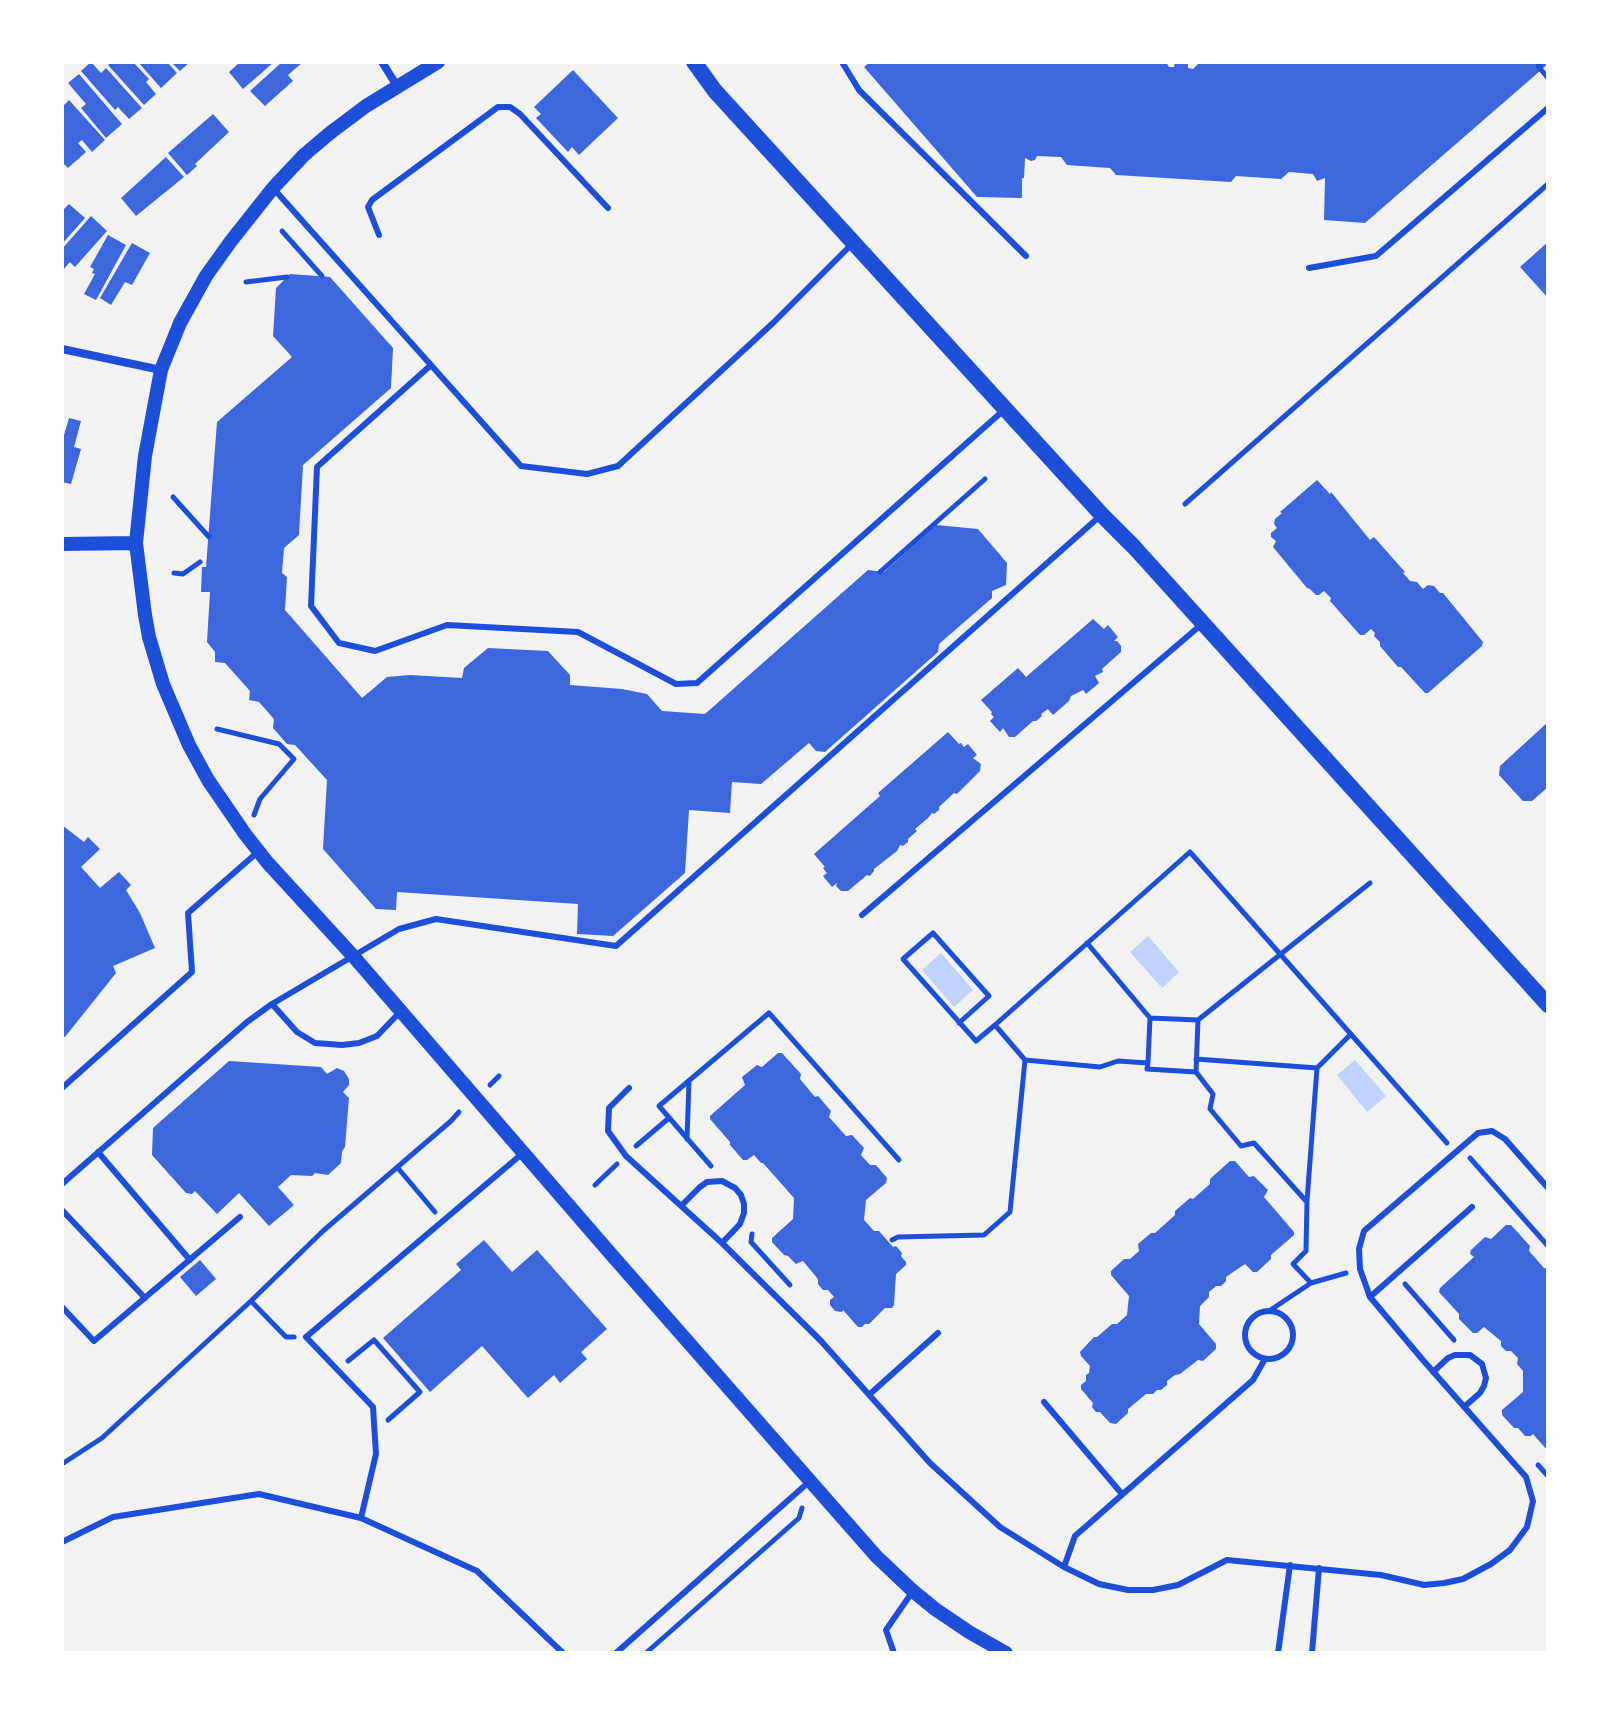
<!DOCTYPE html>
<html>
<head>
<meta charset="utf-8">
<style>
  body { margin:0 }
  #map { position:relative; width:1610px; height:1715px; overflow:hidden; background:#f2f2f2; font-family:"Sofia Sans Condensed",sans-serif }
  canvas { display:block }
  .frame { position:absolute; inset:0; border:64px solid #fff; pointer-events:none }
</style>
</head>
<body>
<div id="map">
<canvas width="1610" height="1715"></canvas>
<div class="frame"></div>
</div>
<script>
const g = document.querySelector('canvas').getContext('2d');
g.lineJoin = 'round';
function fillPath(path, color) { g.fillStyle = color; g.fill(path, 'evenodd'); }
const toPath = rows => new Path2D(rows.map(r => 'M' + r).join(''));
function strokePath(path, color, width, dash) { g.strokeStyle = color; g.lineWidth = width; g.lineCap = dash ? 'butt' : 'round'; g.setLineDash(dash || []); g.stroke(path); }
fillPath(toPath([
  [1148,936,1179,972,1162,988,1130,952],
  [941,953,973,990,954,1007,922,970],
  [1355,1060,1386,1096,1367,1112,1337,1075]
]), '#bfd3fe');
fillPath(toPath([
  [91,62,101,73,106,68,142,108,129,119,118,107,115,110,81,71],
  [112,62,133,62,149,79,146,82,156,94,144,105,108,65],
  [138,62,167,62,177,73,161,88],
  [171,62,190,62,180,71],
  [240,62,274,62,243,89,229,72],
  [282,62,303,62,288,75,293,81,265,106,250,91],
  [870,62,1166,62,1169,67,1174,67,1175,62,1188,62,1188,68,1193,69,1200,62,1548,62,1548,64,1365,223,1324,220,1325,178,1317,181,1313,174,1289,172,1281,179,1236,176,1231,182,1116,175,1110,168,1067,165,1061,157,1037,156,1035,160,1031,161,1025,158,1024,178,1022,178,1022,198,977,197,864,67],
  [573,70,618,118,579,155,572,147,568,152,536,118,541,114,534,107],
  [79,74,122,124,106,138,81,108,86,104,68,83],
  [69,100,105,140,92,152,82,140,78,143,86,152,68,168,62,162,62,103,64,105],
  [213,114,229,132,195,164,197,166,187,175,168,153],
  [166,157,184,177,136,216,121,198],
  [69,204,85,218,62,244,62,211],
  [91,216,107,231,75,267,70,262,62,271,62,249],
  [108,235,126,245,96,300,84,294,95,274,92,273,94,269,90,267],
  [1548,242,1548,298,1520,267],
  [132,243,150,253,132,285,125,282,111,305,100,298],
  [290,274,330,277,393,348,391,388,303,465,299,535,284,548,282,573,287,577,285,610,362,698,387,677,410,675,462,678,464,668,488,648,548,651,570,675,570,685,622,689,647,694,662,711,705,714,868,570,884,572,936,525,978,529,1007,563,1006,585,992,591,992,598,939,644,938,652,825,752,816,751,809,743,761,784,732,782,730,813,689,810,685,873,613,936,577,934,578,904,397,892,396,910,376,909,323,849,327,780,295,745,287,744,273,728,274,719,259,702,249,700,250,691,225,663,215,662,215,652,207,642,210,592,201,592,202,567,206,567,217,422,292,357,273,336,276,288],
  [69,418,81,421,74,447,81,449,71,484,62,482,62,442],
  [1317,480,1330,494,1331,492,1370,540,1374,537,1405,572,1403,573,1410,581,1417,582,1423,589,1428,585,1434,586,1440,593,1443,593,1483,642,1482,646,1428,693,1425,693,1401,667,1398,667,1380,646,1380,642,1374,636,1375,633,1371,629,1364,635,1360,635,1330,601,1331,598,1324,591,1319,595,1316,595,1310,589,1307,588,1273,547,1276,541,1271,537,1271,533,1277,528,1274,524,1275,519,1282,513,1280,512],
  [1093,619,1104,629,1108,625,1118,637,1114,641,1117,641,1121,646,1121,652,1102,669,1103,672,1095,676,1099,683,1086,694,1083,690,1071,696,1069,701,1053,715,1048,709,1041,714,1042,716,1036,721,1033,721,1015,737,1009,737,1003,728,1000,732,990,721,994,717,991,714,992,712,981,700,1018,668,1026,677],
  [1548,722,1548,787,1532,801,1523,801,1499,775,1500,766],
  [948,732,959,744,961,743,964,747,968,744,977,755,973,758,981,764,980,771,957,794,954,793,939,807,939,810,934,814,932,813,928,818,915,829,917,831,908,839,908,842,903,846,900,845,897,851,874,869,874,871,870,876,867,875,848,891,841,891,836,886,837,883,832,887,823,876,827,873,823,868,825,867,814,854,880,796,878,793],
  [62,825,84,842,88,837,100,849,81,867,100,888,119,872,131,885,126,890,140,913,155,948,113,966,116,973,65,1037,62,1035],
  [778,1053,782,1053,801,1074,800,1079,815,1097,818,1096,831,1111,829,1117,846,1136,852,1135,864,1148,861,1155,870,1165,876,1165,887,1178,886,1183,866,1200,864,1220,874,1231,879,1231,893,1247,896,1246,902,1253,901,1256,906,1262,906,1265,896,1274,894,1305,892,1308,885,1308,869,1324,865,1324,862,1327,858,1327,843,1310,842,1312,835,1311,830,1305,830,1300,834,1297,828,1290,823,1290,818,1284,818,1279,803,1261,796,1264,788,1256,784,1255,772,1242,772,1238,793,1219,794,1198,763,1163,761,1163,754,1155,747,1160,743,1160,730,1145,730,1142,710,1119,710,1116,745,1085,742,1077,757,1065,762,1067],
  [229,1061,321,1067,327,1074,337,1068,344,1071,349,1079,349,1085,343,1092,349,1098,345,1147,342,1151,341,1163,328,1175,315,1173,312,1176,291,1175,278,1187,294,1205,269,1226,239,1193,217,1214,195,1191,192,1194,186,1193,152,1155,153,1128],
  [1230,1161,1235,1161,1249,1177,1254,1176,1268,1190,1264,1197,1294,1232,1294,1235,1271,1255,1271,1259,1257,1272,1253,1272,1245,1264,1226,1277,1226,1281,1221,1286,1216,1286,1209,1292,1209,1297,1200,1306,1199,1324,1216,1344,1216,1349,1203,1361,1198,1360,1180,1374,1175,1375,1167,1381,1167,1385,1161,1390,1157,1390,1153,1394,1146,1394,1128,1409,1128,1413,1116,1424,1110,1423,1100,1412,1096,1412,1092,1407,1093,1403,1081,1389,1081,1385,1086,1381,1086,1375,1089,1373,1090,1366,1081,1356,1080,1352,1094,1337,1097,1337,1112,1324,1117,1324,1127,1315,1129,1296,1111,1275,1111,1271,1124,1259,1130,1259,1139,1251,1138,1244,1151,1233,1155,1233,1175,1215,1175,1211,1190,1198,1193,1199,1210,1184,1210,1179],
  [1506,1225,1511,1225,1530,1246,1529,1251,1544,1268,1548,1269,1548,1451,1533,1434,1531,1436,1525,1436,1518,1428,1514,1428,1502,1415,1502,1410,1523,1392,1523,1371,1517,1364,1518,1358,1511,1351,1506,1351,1501,1346,1501,1341,1484,1327,1477,1333,1473,1333,1459,1319,1459,1314,1439,1292,1440,1288,1474,1257,1470,1254,1471,1250,1485,1237,1491,1239],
  [484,1240,512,1272,537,1250,607,1329,581,1352,587,1359,560,1383,554,1375,528,1398,482,1346,430,1392,383,1338,461,1270,456,1264],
  [200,1260,216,1279,196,1296,180,1277]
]), '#3d67dc');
strokePath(toPath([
  [1542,62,1538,66,1548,78],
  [282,231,322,276],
  [246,282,287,277],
  [173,497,209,537],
  [1185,504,1548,184],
  [880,572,985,479],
  [174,573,183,574,200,562],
  [217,729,279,744,294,759,260,799,254,815],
  [1087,943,1150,1018],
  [959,1023,989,996,933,933,903,959,976,1041,995,1025],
  [1196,1059,1317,1068,1351,1034],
  [1025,1060,995,1025,1190,852,1447,1143],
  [1148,1063,1147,1069,1196,1072,1198,1020],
  [1196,1072,1213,1094,1210,1109,1241,1146,1254,1143,1306,1201],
  [490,1085,499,1076],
  [687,1139,689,1081],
  [636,1146,669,1118],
  [1470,1158,1548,1246],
  [711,1166,659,1106,769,1013,899,1160],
  [397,1167,435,1212],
  [595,1185,617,1164],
  [752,1234,751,1242,790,1285],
  [892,1240,898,1237,984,1235,1010,1212,1025,1060,1100,1067,1118,1061,1148,1063,1150,1018,1198,1020,1370,883],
  [1311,1283,1293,1264,1306,1251,1307,1201,1317,1068],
  [1405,1284,1454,1340],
  [251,1301,286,1337,294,1337],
  [1269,1311,1311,1283,1346,1273],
  [348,1361,374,1340,420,1392,388,1420],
  [62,1464,102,1438,251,1301,323,1231,451,1121,459,1112],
  [1538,1465,1548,1476],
  [646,1653,799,1518,802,1508]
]), '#1d4ed8', 5);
strokePath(toPath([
  [842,62,859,90,1026,256],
  [273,188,521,466,587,474,618,466,773,323,851,245],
  [379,235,368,207,372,200,498,107,510,107,520,114,608,208],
  [1309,268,1376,256,1548,108],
  [431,365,317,467,311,606,339,643,375,651,447,625,578,632,676,684,697,683,1005,409],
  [862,915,1202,624],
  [272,1004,297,1032,315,1043,342,1045,359,1043,377,1036,400,1012],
  [62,1088,192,972,188,913,259,851],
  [629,1088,609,1108,608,1131,626,1156,722,1243,821,1341,930,1463,1000,1527,1064,1567,1099,1584,1128,1590,1153,1590,1178,1585,1227,1560,1381,1575,1424,1585,1444,1583,1463,1579,1491,1564,1510,1550,1527,1527,1533,1501,1526,1477,1422,1359,1370,1297,1360,1269,1359,1249,1364,1231,1478,1133,1492,1131,1505,1139,1548,1188],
  [98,1152,190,1260],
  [62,1184,247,1022,272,1004,399,929,436,919,616,946,1099,517],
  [682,1205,700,1187,707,1182,722,1181,735,1188,741,1195,744,1204,744,1213,740,1224,722,1243],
  [62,1210,145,1298],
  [1370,1297,1472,1207],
  [62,1307,94,1341,240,1217],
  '1245 1335a24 24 0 1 1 48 0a24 24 0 1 1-48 0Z',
  [1433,1372,1448,1358,1455,1355,1470,1355,1482,1364,1486,1378,1484,1386,1480,1393,1464,1407],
  [870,1394,938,1333],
  [1044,1402,1122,1494],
  [361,1518,376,1454,373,1407,306,1337,523,1153],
  [62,1542,113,1517,259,1494,361,1518,477,1571,563,1653],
  [1064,1567,1075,1536,1253,1380,1265,1359],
  [616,1653,810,1481],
  [894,1653,886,1630,913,1591],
  [1278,1653,1290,1565],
  [1312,1653,1319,1568]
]), '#1d4ed8', 6);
strokePath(toPath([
  [382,62,397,86],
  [62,349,161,370]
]), '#1d4ed8', 8);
strokePath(toPath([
  [438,62,366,106,330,133,304,155,273,188,231,241,206,276,180,323,161,370,145,456,136,543,145,615,149,637,163,684,189,745,208,780,245,834,267,862,354,957,610,1253,876,1556,913,1591,935,1609,969,1632,1006,1653],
  [62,544,136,543]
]), '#1d4ed8', 14);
strokePath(toPath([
  [694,62,715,91,1102,515,1134,547,1548,1005]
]), '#1d4ed8', 16);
</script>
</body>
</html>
